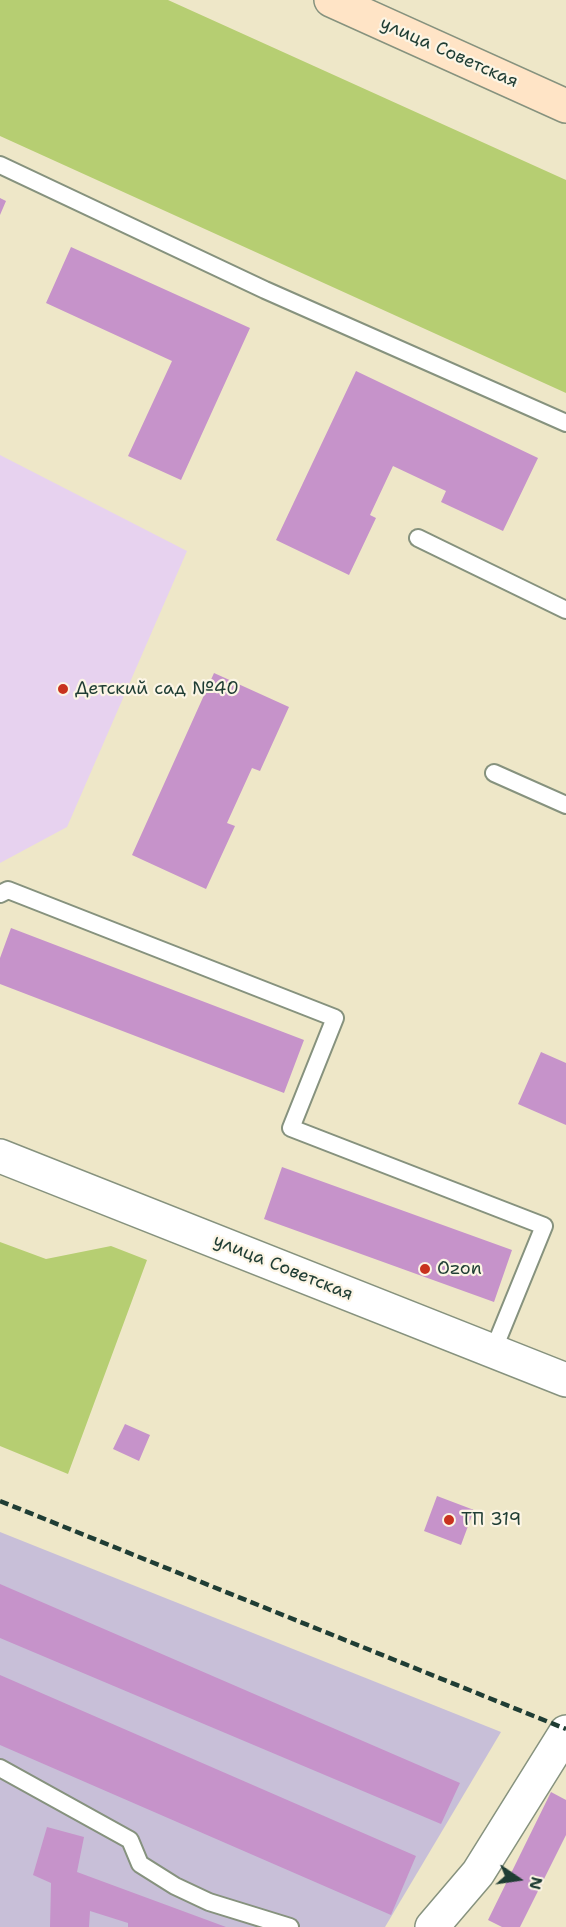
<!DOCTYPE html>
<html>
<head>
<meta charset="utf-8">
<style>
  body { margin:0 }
  #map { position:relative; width:566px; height:1927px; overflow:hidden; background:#eee7c8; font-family:"Shantell Sans",sans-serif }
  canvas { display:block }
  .north { position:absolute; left:488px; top:1849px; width:60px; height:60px; -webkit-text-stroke:4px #fcf5e5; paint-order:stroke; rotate:103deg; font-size:16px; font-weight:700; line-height:24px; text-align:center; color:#1f3d34 }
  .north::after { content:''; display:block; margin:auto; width:21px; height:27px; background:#1f3d34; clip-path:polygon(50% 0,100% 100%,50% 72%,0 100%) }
</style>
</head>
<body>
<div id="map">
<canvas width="566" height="1927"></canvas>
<div class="north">N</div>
</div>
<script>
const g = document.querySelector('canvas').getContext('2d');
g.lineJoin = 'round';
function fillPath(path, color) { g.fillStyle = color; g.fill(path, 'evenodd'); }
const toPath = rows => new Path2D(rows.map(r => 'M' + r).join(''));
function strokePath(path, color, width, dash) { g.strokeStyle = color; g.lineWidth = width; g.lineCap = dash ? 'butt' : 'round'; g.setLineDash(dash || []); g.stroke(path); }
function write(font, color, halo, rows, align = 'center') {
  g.font = font + ' "Shantell Sans",sans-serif'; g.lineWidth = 4.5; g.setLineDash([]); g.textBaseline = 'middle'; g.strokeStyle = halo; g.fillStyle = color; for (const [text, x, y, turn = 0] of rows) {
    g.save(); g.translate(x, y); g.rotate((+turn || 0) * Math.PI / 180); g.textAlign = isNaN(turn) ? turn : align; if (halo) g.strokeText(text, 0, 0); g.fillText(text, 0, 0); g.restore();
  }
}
fillPath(toPath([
  [0,455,187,551,67,827,0,863]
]), '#e7d2ef');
fillPath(toPath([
  [0,1532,501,1732,385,1927,0,1927]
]), '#c8bfd8');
fillPath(toPath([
  [0,0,168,0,566,180,566,393,0,136],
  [0,1242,46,1259,111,1246,147,1260,68,1474,0,1446]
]), '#b6ce72');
fillPath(toPath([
  [0,198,6,201,0,215],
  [71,247,250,328,181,480,128,456,172,361,46,303],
  [356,371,538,458,503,531,441,502,446,491,393,466,370,515,376,518,349,575,276,540],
  [214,673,289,707,260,771,252,768,227,823,235,826,206,889,132,855],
  [11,928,304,1040,284,1093,0,984,0,958],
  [541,1052,566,1063,566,1125,518,1104],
  [282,1167,512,1250,494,1302,264,1219],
  [125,1424,150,1435,139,1461,113,1449],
  [437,1496,474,1510,461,1545,424,1531],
  [0,1584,460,1783,441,1824,0,1638],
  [0,1675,416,1856,391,1915,0,1745],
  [551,1792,566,1800,566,1835,520,1927,502,1927,488,1920],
  [47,1827,84,1837,77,1872,226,1927,128,1927,128,1923,90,1911,89,1927,50,1927,51,1883,33,1875]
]), '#c693ca');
const lane = toPath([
  [0,165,265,290,566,423],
  [418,538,566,610],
  [494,773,566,805],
  [0,894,8,890,335,1018,291,1128,544,1226,493,1351],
  [0,1768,130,1840,140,1864,175,1886,209,1902,290,1927]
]);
const street = toPath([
  [0,1156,566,1380],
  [432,1927,478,1873,566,1732]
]);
const secondary = toPath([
  [331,0,566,106]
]);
strokePath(lane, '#86927e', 20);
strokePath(street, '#86927e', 36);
strokePath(secondary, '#86927e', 36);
strokePath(lane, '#fff', 16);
strokePath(street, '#fff', 33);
strokePath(secondary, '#ffe4c6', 33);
strokePath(toPath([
  [0,1501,566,1729]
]), '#1f3d34', 4.5, [9, 4.5]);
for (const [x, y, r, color] of [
  [63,689,6,"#c8321e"],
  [425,1269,6,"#c8321e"],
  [449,1520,6,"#c8321e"]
]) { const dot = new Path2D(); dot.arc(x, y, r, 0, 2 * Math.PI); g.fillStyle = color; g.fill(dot); strokePath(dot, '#fcf5e5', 2); }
write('18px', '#1f3d34', '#fcf5e5', [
  ["улица Советская",449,53,24],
  ["улица Советская",283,1268,22]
]);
write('18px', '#1f3d34', '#fcf5e5', [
  ["Детский сад №40",75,689],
  ["Ozon",437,1269],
  ["ТП 319",461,1520]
], 'left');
</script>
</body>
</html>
